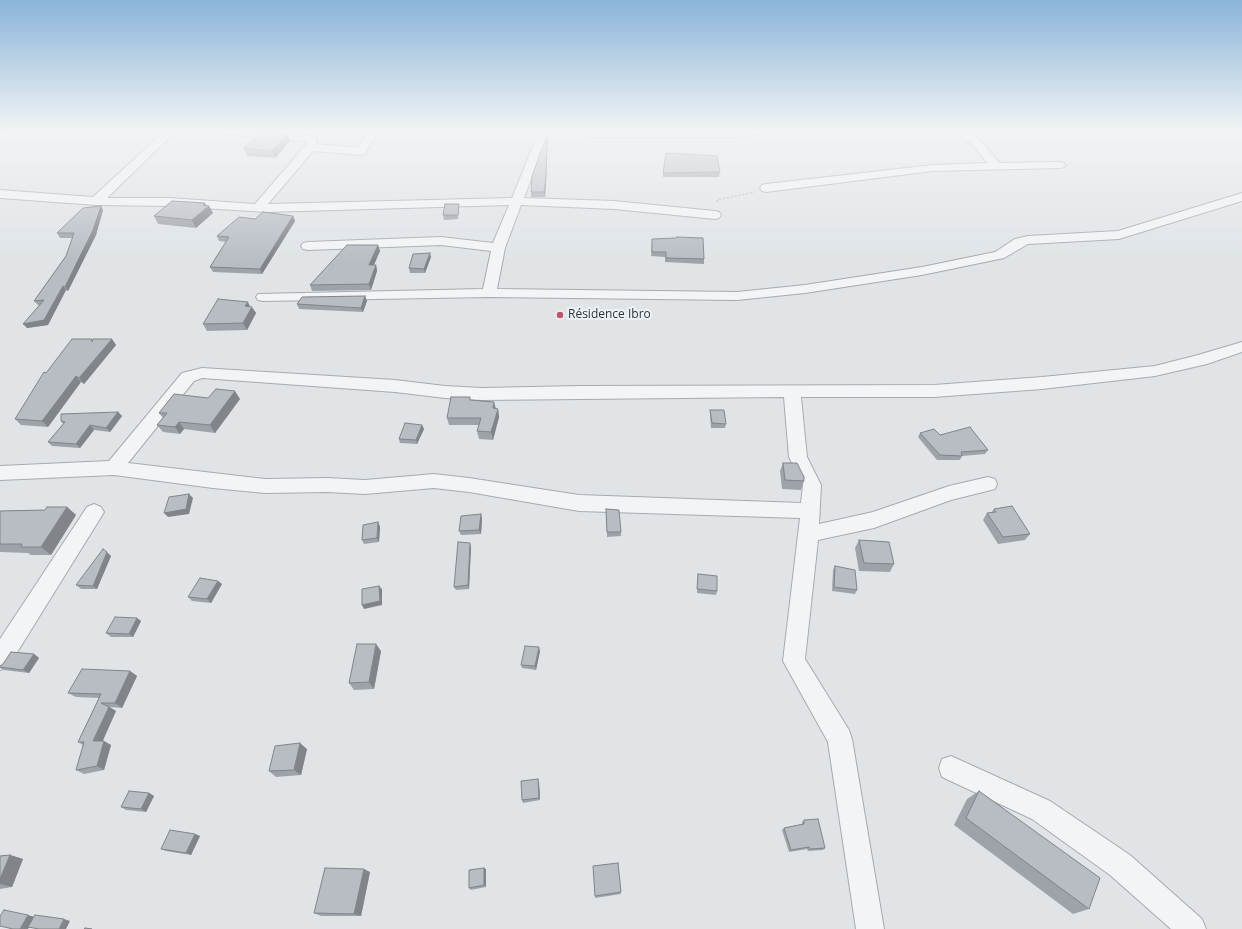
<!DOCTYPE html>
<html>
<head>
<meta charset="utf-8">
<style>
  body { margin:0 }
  canvas { display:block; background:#e0e4e7 }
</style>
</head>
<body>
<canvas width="1242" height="929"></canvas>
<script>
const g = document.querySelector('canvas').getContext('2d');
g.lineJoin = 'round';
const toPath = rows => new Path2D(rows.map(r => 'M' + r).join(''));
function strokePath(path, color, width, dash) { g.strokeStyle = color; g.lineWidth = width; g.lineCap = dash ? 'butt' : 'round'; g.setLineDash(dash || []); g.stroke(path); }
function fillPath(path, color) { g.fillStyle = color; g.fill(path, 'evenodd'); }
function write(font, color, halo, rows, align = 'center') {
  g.font = font + ' "Open Sans",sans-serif'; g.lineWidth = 4; g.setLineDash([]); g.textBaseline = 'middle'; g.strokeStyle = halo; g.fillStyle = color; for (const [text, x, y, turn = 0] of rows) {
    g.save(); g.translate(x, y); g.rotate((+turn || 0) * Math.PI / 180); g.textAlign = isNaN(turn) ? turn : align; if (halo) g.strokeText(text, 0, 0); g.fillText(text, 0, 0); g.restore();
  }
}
const street = toPath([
  [165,131,176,131,107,198,169,198,255,204,305,146,306,141,222,134,217,131,296,133,316,137,317,139,316,144,358,148,368,131,378,131,365,154,361,155,313,151,268,204,512,198,539,131,549,131,524,198,614,201,715,211,719,212,721,215,719,218,715,219,614,209,521,205,505,248,497,289,737,292,805,285,922,267,995,252,1015,239,1028,236,1118,231,1242,193,1242,201,1119,239,1028,244,1004,258,922,275,805,293,737,300,489,297,263,301,258,300,256,297,258,294,483,289,491,251,441,245,308,250,303,249,301,246,303,243,308,242,441,237,493,243,509,205,267,212,169,206,96,205,0,198,0,190,93,197,165,131],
  [577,131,766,131,761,134,738,137,592,137,578,133,577,131],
  [955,131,967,131,981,141,999,163,1060,162,1064,163,1066,165,1064,167,1060,168,933,171,766,192,762,191,760,188,762,185,766,184,933,165,987,163,973,145,955,131],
  [1242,342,1242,352,1207,364,1155,376,1042,389,934,397,801,397,807,457,821,485,819,524,873,512,949,486,988,477,995,479,997,484,995,489,951,500,874,528,818,540,805,659,849,730,852,739,884,929,856,929,828,742,783,661,800,518,579,511,469,492,434,488,365,494,327,492,265,493,213,488,114,475,0,480,0,466,109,461,182,373,202,368,395,380,445,386,482,388,580,386,934,385,1042,377,1155,366,1198,355,1242,342],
  [202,378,395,392,445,398,482,400,784,397,789,457,803,485,801,503,579,495,469,478,434,474,365,480,327,478,265,479,128,463,194,381,202,378],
  [94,504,101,507,104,512,101,517,8,667,0,670,0,639,87,507,94,504],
  [951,756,1050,801,1130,855,1202,919,1206,929,1171,929,1110,875,1032,819,942,777,939,768,942,759,951,756]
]);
const secondary = toPath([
  [0,131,12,131,5,138,0,139,0,131]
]);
strokePath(street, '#a6abb1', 2);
strokePath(secondary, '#a6abb1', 2);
strokePath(toPath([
  [717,202,717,200,755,192]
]), '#b6babe', 1.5, [2, 2]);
fillPath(street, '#f2f4f6');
fillPath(secondary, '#fff');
fillPath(toPath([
  [548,139,546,181,545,197,531,197,531,192],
  [290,141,275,158,247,156,244,148],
  [720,172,719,177,663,177,663,173],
  [205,203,206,205,209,206,213,213,196,228,158,224,154,216],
  [459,208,458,219,444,220,443,215],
  [103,210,96,235,68,291,66,290,48,325,27,328,39,305,38,305,34,301,66,256,73,238,60,238,57,233],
  [293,216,295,221,262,274,213,272,210,267,226,242,219,241,217,236,255,219],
  [652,239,704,259,704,264,665,262,665,257,651,256],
  [378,245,380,251,374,265,376,265,377,271,371,290,312,291,310,285],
  [431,257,425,273,410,273,409,268],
  [365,296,367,301,363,312,299,309,297,304],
  [250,306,256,313,247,330,207,331,203,324],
  [112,339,116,345,84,384,81,382,48,427,21,425,15,419,46,373,93,340],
  [208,398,240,399,215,433,184,429,180,434,163,432,157,425,163,418,159,413],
  [471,400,498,409,499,417,493,440,479,439,477,431,479,425,449,425,447,418],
  [710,410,726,424,725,428,711,428,710,415],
  [118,412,122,416,110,432,94,430,80,448,52,446,48,442,63,424,61,421],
  [422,425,424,429,417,444,400,443,399,439],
  [920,433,940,435,988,450,985,454,962,456,960,460,937,460,918,437],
  [783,463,804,481,801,490,782,489,780,471],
  [67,507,76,515,51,555,31,555,28,553,0,552,0,511,45,510],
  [606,509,621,532,621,536,607,537],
  [994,509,1030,534,1025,540,998,544,983,520,987,513,991,513],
  [481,514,482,519,481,534,461,535,459,531],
  [378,522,380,527,379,542,364,544,362,540],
  [859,540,894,564,890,572,859,571,855,548],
  [471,547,469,589,456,590,454,587],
  [111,556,97,589,81,589,76,585],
  [835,566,857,590,855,594,832,591,833,570],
  [698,574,717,591,716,595,697,593],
  [218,581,222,584,211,603,192,601,188,597],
  [137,618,141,621,133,637,111,637,106,633],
  [381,651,374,689,354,690,349,683],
  [540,651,536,670,522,668,521,665],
  [34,654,39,658,29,673,4,670,0,668,0,666],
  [130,671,137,676,122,708,110,707,116,711,102,741,111,745,104,770,84,774,76,770,83,745,78,742,99,698,76,697,68,693],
  [307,749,301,775,276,777,269,771],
  [539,782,540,800,523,803,522,800],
  [979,791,1089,909,1073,914,954,825,967,799],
  [149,793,154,796,146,812,126,810,121,807],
  [804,820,825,848,823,850,808,851,807,849,789,852,782,830,784,828,802,824,802,822],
  [195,834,200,836,191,855,166,851,161,849],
  [10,855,23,859,12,887,0,889,0,856],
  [618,863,621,894,595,898,593,866],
  [486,869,486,887,471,890,469,888],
  [370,872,361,916,321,916,314,913]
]), '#9ea3a9');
fillPath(toPath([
  [287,134,290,141,275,158,272,151],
  [547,135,546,181,545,197,544,192],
  [205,203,207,208,209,206,213,213,196,228,192,220],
  [101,206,103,210,96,235,68,291,65,287],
  [293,216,295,221,262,274,260,269],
  [378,245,380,251,371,271,369,265],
  [430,253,431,257,425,273,424,269],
  [376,265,377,271,371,290,369,284],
  [63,286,66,290,48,325,27,328,23,324],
  [365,296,367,301,363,312,361,308],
  [248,302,251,309,252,307,256,313,247,330,243,323,245,306],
  [112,339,116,345,84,384,79,378],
  [76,376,81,382,48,427,42,421],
  [235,391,240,399,215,433,210,425],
  [494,402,496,409,493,408],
  [498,409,499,417,493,440,491,432],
  [118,412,122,416,110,432,106,428],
  [179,422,184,429,180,434,175,427],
  [90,425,94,430,80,448,76,444],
  [422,425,424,429,417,444,416,440],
  [189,494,193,498,189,514,168,517,164,513],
  [67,507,76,515,51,555,41,547],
  [481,514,482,519,481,534,479,530],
  [378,522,380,527,379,542,377,538],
  [470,543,471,547,469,589,468,585],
  [107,552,111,556,97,589,93,586],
  [218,581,222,584,211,603,207,599],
  [379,586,382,589,382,605,364,609,362,605],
  [137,618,141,621,133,637,129,634],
  [376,644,381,651,374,689,369,682],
  [539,647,540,651,536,670,535,666],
  [34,654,39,658,29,673,23,670],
  [130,671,137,676,122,708,115,703],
  [109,707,116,711,101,745,93,741],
  [104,741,111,745,104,770,97,766],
  [300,743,307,749,301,775,294,770],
  [538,779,539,782,540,800,539,798],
  [149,793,154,796,146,812,141,809],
  [195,834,200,836,191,855,186,853],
  [10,855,23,859,12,887,0,884,0,879],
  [484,868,486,869,486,887,484,885],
  [364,869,370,872,361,916,354,914],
  [28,915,35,917,28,929,20,929],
  [64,919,70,921,66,929,59,929]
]), '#818489');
const building = toPath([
  [262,132,287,134,272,151,244,148,262,132],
  [547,135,546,177,544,192,531,192,532,176,547,135],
  [666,153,717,156,720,172,663,173,666,153],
  [172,201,205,203,203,205,209,206,192,220,154,216,172,201],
  [445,204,459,204,458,215,443,215,445,204],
  [101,206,93,230,65,287,63,286,44,320,23,324,44,300,34,301,66,256,74,233,57,233,83,208,101,206],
  [263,212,293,216,260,269,210,267,229,237,217,236,239,217,255,219,263,212],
  [677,237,703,238,704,259,666,258,666,252,652,252,652,239,676,238,677,237],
  [347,245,378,245,369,265,376,265,369,284,310,285,347,245],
  [430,253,424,269,409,268,413,254,430,253],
  [365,296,361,308,297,304,302,297,365,296],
  [218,299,248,302,245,306,252,307,243,323,203,324,218,299],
  [72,339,92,339,92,342,93,339,112,339,79,378,76,376,42,421,15,419,44,372,46,373,72,339],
  [216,389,235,391,210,425,179,422,175,427,157,425,167,413,159,413,174,394,208,398,216,389],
  [451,397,470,397,470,400,494,402,493,408,498,409,491,432,477,431,481,418,447,418,451,397],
  [710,410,724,410,726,424,712,423,710,410],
  [118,412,106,428,90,425,76,444,48,442,65,422,61,421,61,414,118,412],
  [405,423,422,425,416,440,399,439,405,423],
  [970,427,988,450,961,452,962,456,940,455,920,433,934,429,940,435,970,427],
  [783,463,797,463,804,477,804,481,785,480,783,463],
  [189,494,186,509,164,513,169,497,189,494],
  [1012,506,1030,534,1003,537,987,513,996,512,994,509,1012,506],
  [47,507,67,507,41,547,21,547,22,544,0,544,0,511,45,510,47,507],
  [606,509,619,510,621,532,607,532,606,509],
  [481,514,479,530,459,531,461,516,481,514],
  [378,522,377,538,362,540,363,525,378,522],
  [859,540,889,542,894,564,864,563,859,540],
  [458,542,470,543,468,585,454,587,458,542],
  [103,549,107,552,93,586,76,585,103,549],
  [835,566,855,570,857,590,834,587,835,566],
  [698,574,717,576,717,591,697,589,698,574],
  [200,578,218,581,207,599,188,597,200,578],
  [379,586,380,601,362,605,362,589,379,586],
  [115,617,137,618,129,634,106,633,115,617],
  [357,644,376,644,369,682,349,683,357,644],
  [525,646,539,647,535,666,521,665,525,646],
  [11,652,34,654,23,670,0,667,0,666,3,664,11,652],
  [82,669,130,671,115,703,101,703,109,707,93,741,104,741,97,766,76,770,84,742,78,742,101,694,68,693,82,669],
  [300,743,294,770,269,771,275,746,300,743],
  [538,779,539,798,522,800,521,781,538,779],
  [129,791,149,793,141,809,121,807,129,791],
  [979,791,1100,878,1089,909,966,818,979,791],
  [818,819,825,848,810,849,809,847,791,850,784,828,804,824,804,820,818,819],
  [170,830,195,834,186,853,161,849,170,830],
  [10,855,0,879,0,856,10,855],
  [618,863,621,892,595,896,593,866,618,863],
  [325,868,364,869,354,914,314,913,325,868],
  [484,868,484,885,469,888,469,870,484,868],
  [4,910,28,915,20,929,13,929,0,926,0,916,4,910],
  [35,915,64,919,59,929,39,929,28,927,35,915],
  [85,928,92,929,84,929,85,928]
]);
fillPath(building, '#b8bdc4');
strokePath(building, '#818489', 1);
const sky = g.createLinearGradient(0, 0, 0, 261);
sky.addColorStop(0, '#8bb4d9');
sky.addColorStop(0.5, '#f1f3f4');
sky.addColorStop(1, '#f1f3f400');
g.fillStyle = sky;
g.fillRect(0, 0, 1242, 261);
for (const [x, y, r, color] of [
  [560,315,4,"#bf536c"]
]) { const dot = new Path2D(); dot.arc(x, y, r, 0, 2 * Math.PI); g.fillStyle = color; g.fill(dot); strokePath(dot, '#eff2f5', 1.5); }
write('12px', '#2b333d', '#eff2f5', [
  ["Résidence Ibro",568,315]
], 'left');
</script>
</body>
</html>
